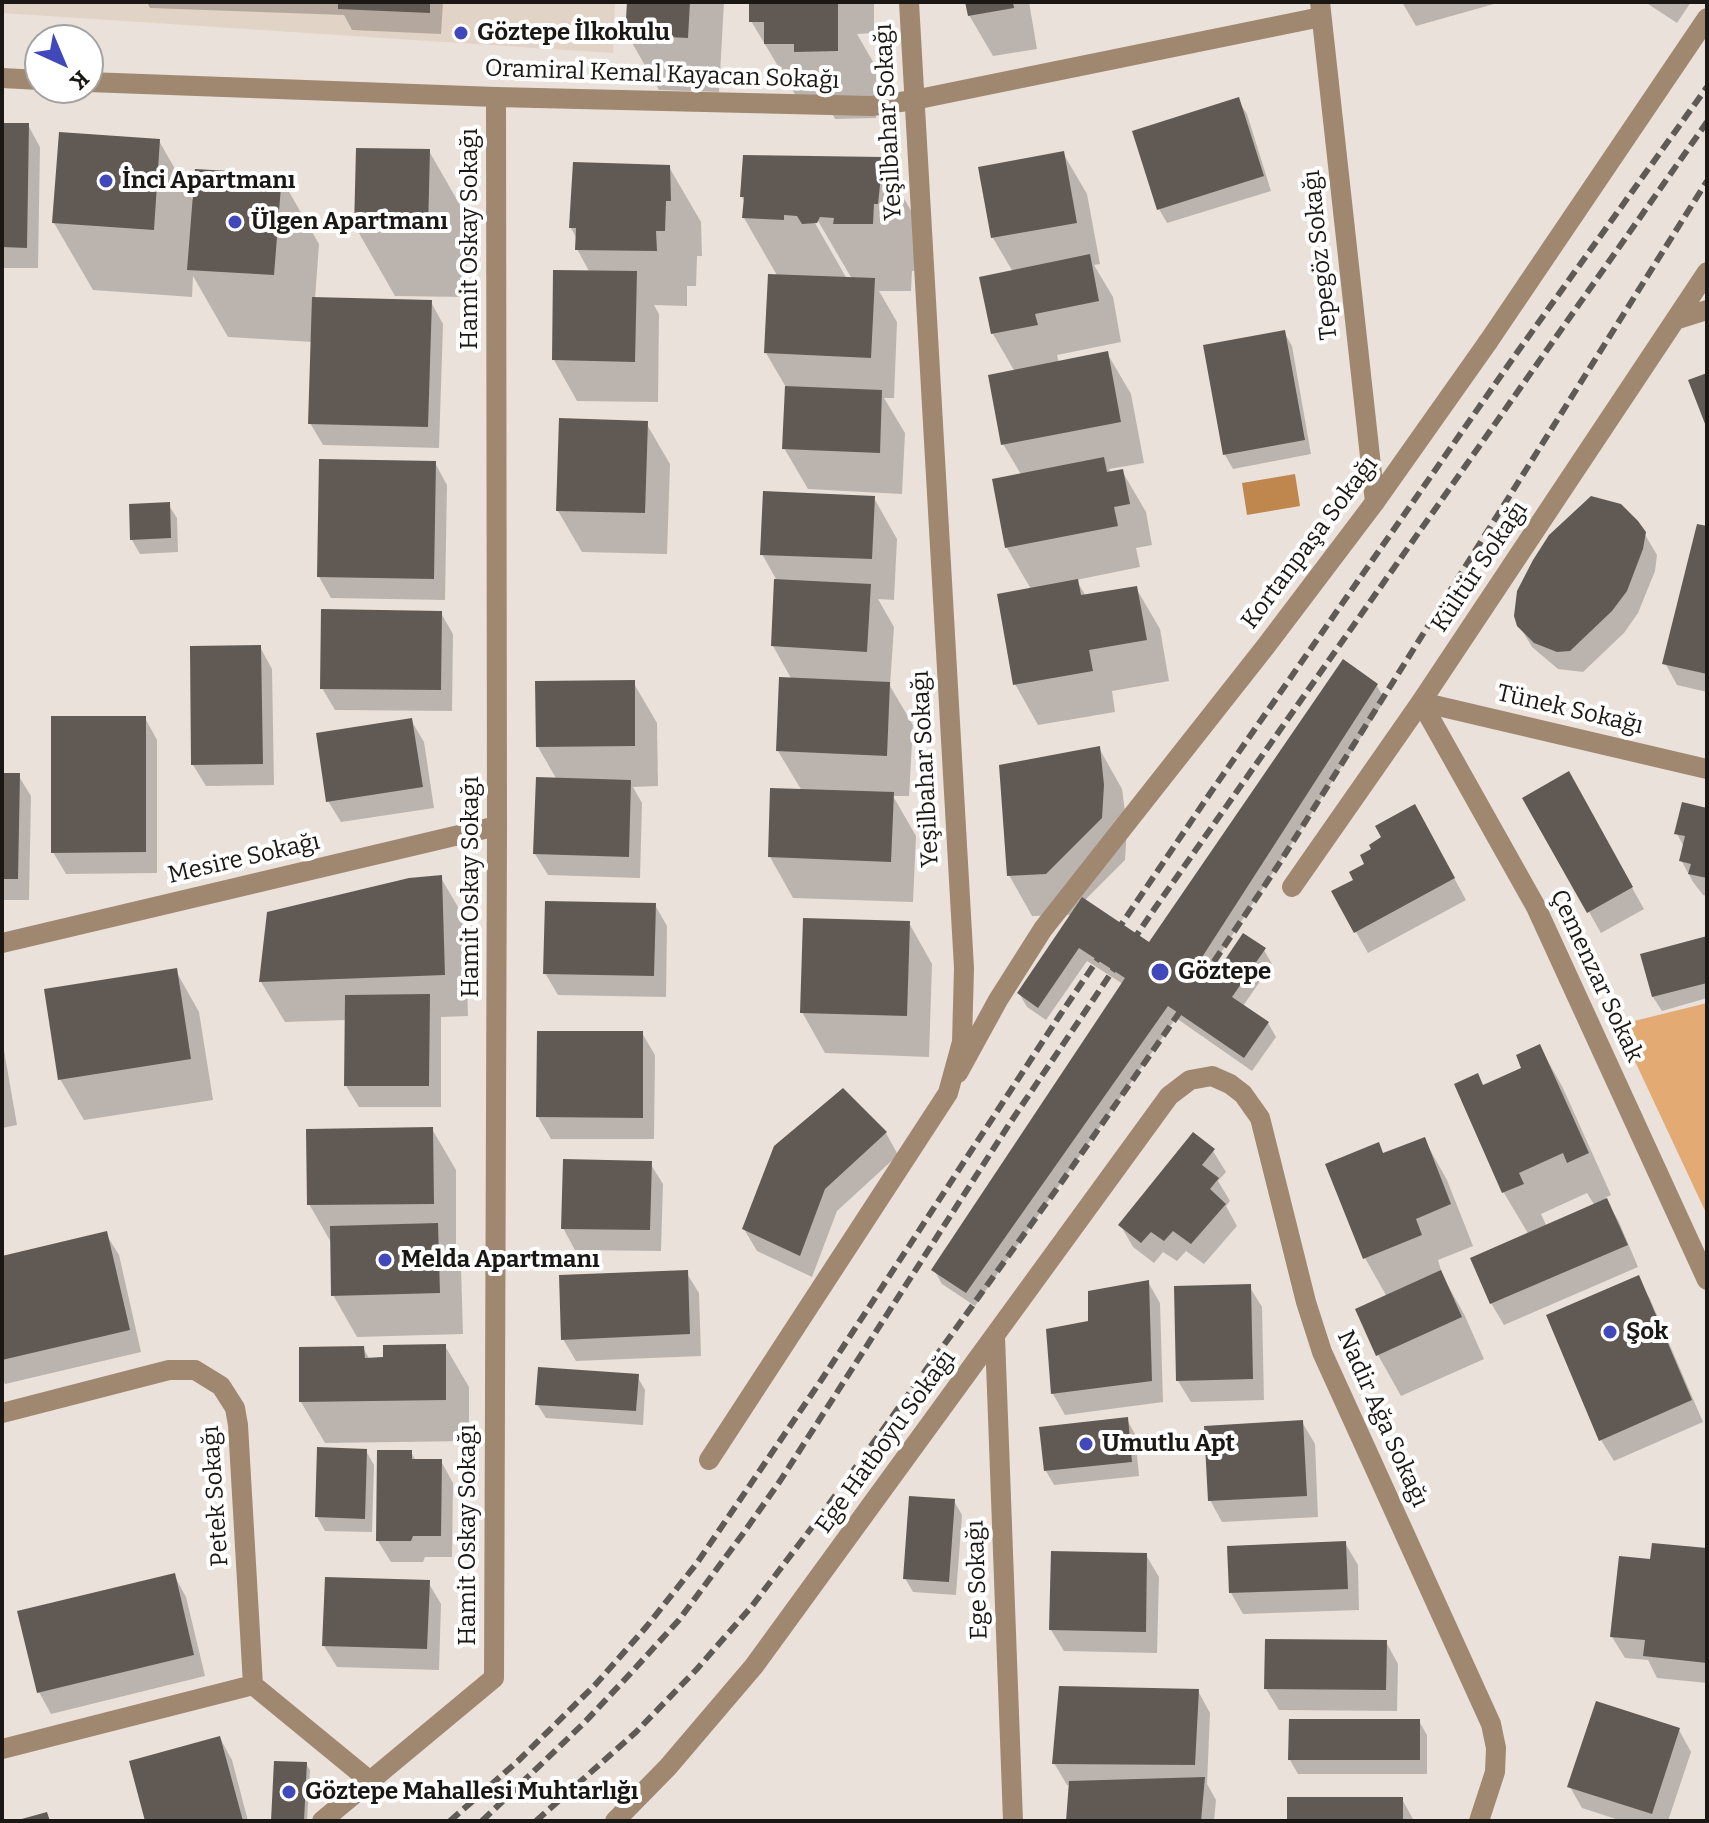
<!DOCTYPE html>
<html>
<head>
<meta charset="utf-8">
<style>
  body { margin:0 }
  #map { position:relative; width:1709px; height:1823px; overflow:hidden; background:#eae1da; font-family:Bitter,serif }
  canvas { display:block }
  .frame { position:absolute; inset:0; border:4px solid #1a1714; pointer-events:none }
  .north { position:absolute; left:24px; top:24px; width:80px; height:80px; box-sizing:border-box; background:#fff; border:2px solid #a3a2a1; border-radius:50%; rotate:136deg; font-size:22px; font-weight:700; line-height:32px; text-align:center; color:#1a1714 }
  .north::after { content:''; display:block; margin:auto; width:28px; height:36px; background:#4048bc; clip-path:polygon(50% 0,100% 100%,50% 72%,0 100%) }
</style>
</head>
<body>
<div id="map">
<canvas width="1709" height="1823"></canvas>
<div class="frame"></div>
<div class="north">K</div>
</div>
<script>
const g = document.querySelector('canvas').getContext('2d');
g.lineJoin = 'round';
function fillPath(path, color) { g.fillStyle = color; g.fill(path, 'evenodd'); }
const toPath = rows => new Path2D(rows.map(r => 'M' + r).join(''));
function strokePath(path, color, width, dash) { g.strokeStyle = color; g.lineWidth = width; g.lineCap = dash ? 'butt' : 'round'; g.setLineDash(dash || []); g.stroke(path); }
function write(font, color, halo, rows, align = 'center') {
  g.font = font + ' Bitter,serif'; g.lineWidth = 8; g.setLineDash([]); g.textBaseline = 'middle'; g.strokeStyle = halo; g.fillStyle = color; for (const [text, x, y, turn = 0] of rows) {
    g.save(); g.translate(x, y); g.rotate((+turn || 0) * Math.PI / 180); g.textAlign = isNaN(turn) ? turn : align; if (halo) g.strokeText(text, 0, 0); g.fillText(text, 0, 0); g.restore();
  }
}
fillPath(toPath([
  [2,2,615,2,613,53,2,13]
]), '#e1d3c6');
fillPath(toPath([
  [1707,1003,1707,1215,1618,1025]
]), '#e3aa74');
fillPath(toPath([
  [1295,474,1300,506,1247,515,1242,483]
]), '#bf864d');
fillPath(toPath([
  [147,2,443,2,441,34,352,30,344,15,150,8],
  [629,2,724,2,719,92,659,90,627,34],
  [751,2,874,2,874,33,857,34,876,67,876,118,835,119,831,111,805,111,751,21],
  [967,2,1029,2,1037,49,993,56,969,15],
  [1402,2,1501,2,1416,26],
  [1645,2,1691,2,1677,23],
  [1238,100,1247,114,1271,191,1167,223,1159,209],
  [2,125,28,125,40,147,38,268,2,268],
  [159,141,194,202,280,176,319,244,315,299,431,302,443,324,439,448,323,445,310,423,313,342,228,337,193,276,192,297,93,290,54,223],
  [429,151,468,219,466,297,395,296,356,228],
  [1063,153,1087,194,1100,264,1094,265,1113,297,1121,342,1057,355,1059,363,1107,353,1131,394,1144,463,1109,469,1111,473,1122,471,1146,512,1152,545,1136,548,1140,567,1076,580,1086,596,1136,588,1160,629,1169,681,1112,691,1115,712,1038,725,1015,684,1031,589,1007,548,1022,476,1003,444,1015,372,993,334,1013,272,993,238,981,169],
  [881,159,920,226,916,271,912,271,911,291,879,291,897,322,894,398,884,398,905,433,902,494,808,489,784,448,787,389,766,353,778,277,744,218,745,203,742,197],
  [814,214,852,279,847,279,811,216],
  [669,167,701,222,702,256,697,256,696,286,687,286,687,306,654,305,659,314,658,402,577,401,554,360,590,273,577,249,577,239,571,228],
  [1284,332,1292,346,1311,454,1233,469,1225,455],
  [646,423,670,464,667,554,582,552,558,511],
  [435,463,447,485,445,600,331,598,319,577],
  [874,498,897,539,894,600,878,599,894,627,890,686,913,725,909,796,893,796,916,836,913,902,793,898,770,857,802,791,778,751,792,680,773,646,776,579,762,554],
  [168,504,177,518,178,552,140,554,132,540],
  [1707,528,1707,692,1677,685,1665,663],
  [1644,533,1657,555,1655,571,1638,613,1624,633,1583,672,1558,669,1532,647,1519,625],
  [441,613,453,634,452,711,335,710,322,688],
  [260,647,272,669,274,785,206,786,193,765],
  [633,682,657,723,658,786,633,787,642,803,640,878,548,875,535,854,557,780,538,747],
  [1377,686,1385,700,1207,974,1214,979,1264,950,1272,964,1243,1006,1268,1023,1276,1037,1252,1071,1176,1018,975,1306,942,1284,934,1270,1123,984,1087,961,1046,1020,1027,1007,1019,993,1072,915,1032,916,1009,875,1099,748,1122,789,1127,827,1125,860,1084,901,1150,945],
  [145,718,157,740,157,873,66,874,53,852],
  [411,720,424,742,434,808,341,822,328,801],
  [2,770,5,775,18,775,31,796,29,900,2,900],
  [1568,774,1644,909,1601,933,1525,798],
  [1707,810,1707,896,1703,895,1693,882,1681,860,1684,847,1677,834],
  [1427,828,1466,900,1368,953,1356,932,1356,880],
  [441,878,465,919,468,1016,441,1017,441,1107,359,1107,346,1086,347,1020,285,1022,261,982],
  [655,905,667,926,666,997,558,995,545,973],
  [909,923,932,964,929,1057,825,1053,802,1012],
  [1707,938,1707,998,1662,1011,1653,997,1643,956],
  [176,971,199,1012,213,1100,84,1120,60,1079],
  [642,1033,655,1055,654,1139,551,1139,538,1117],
  [2,1039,17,1125,2,1128],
  [1540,1047,1563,1088,1611,1195,1605,1198,1619,1222,1638,1267,1504,1325,1491,1303,1529,1235,1504,1193,1456,1085,1483,1087,1524,1069],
  [1587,1193,1595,1206,1547,1227,1541,1214],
  [432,1129,456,1170,456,1244,448,1244,461,1267,463,1334,357,1337,333,1295,332,1244,309,1204],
  [886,1133,898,1155,837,1211,812,1277,757,1251,744,1229],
  [1424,1139,1447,1180,1473,1246,1438,1260,1443,1277,1464,1314,1484,1359,1401,1396,1378,1355,1387,1297,1365,1258,1384,1155],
  [1213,1151,1226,1172,1218,1181,1230,1201,1226,1206,1237,1226,1204,1264,1186,1251,1177,1261,1163,1252,1154,1263,1133,1247,1121,1226],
  [650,1163,663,1184,661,1251,575,1250,563,1228],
  [106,1234,119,1255,141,1352,5,1384,2,1378,2,1258],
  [686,1272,699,1293,701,1356,576,1361,563,1339],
  [1638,1278,1650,1299,1703,1422,1614,1461,1601,1440],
  [1148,1282,1160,1303,1163,1402,1065,1415,1053,1394,1090,1323],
  [1249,1286,1262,1307,1264,1400,1191,1402,1178,1381],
  [445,1346,469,1387,469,1441,325,1443,301,1402,363,1348,370,1360],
  [637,1376,645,1390,643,1425,546,1418,537,1404],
  [1127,1420,1135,1434,1139,1476,1054,1485,1046,1471],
  [1302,1422,1315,1444,1318,1517,1222,1522,1210,1500],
  [366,1451,374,1465,372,1532,325,1531,317,1517],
  [411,1452,416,1461,441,1461,453,1483,452,1557,425,1557,423,1562,391,1562,378,1541],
  [954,1501,962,1515,956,1595,913,1592,905,1578],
  [1345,1543,1358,1565,1359,1610,1243,1614,1231,1593],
  [1707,1551,1707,1683,1657,1678,1648,1660,1625,1658,1612,1637,1652,1561],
  [1146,1555,1159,1577,1157,1653,1064,1651,1051,1630],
  [174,1575,186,1597,205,1676,51,1714,39,1692],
  [428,1582,441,1604,439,1670,337,1667,324,1646],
  [1386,1642,1398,1664,1397,1711,1279,1710,1266,1689],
  [1198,1691,1210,1713,1207,1784,1216,1800,1214,1821,1068,1821,1071,1785,1067,1785,1054,1763],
  [1419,1721,1427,1735,1427,1774,1298,1774,1290,1760],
  [1679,1730,1691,1752,1668,1821,1622,1821,1582,1808,1570,1787],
  [220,1738,232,1760,248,1821,147,1821],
  [306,1764,310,1770,307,1821,273,1821],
  [1402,1799,1414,1821,1289,1821]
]), '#0003');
fillPath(toPath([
  [338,2,430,2,430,13,338,9],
  [627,2,690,2,688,38,625,35],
  [749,2,838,2,838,51,794,52,794,44,764,44,764,22,749,22],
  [965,2,1013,2,1014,8,968,16],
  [1239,97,1264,176,1157,210,1132,131],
  [2,123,29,123,27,248,2,247],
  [59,132,160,139,154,230,52,223],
  [356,148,430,149,428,230,354,229],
  [1064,151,1077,223,991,238,978,167],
  [743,155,883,157,878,204,874,204,873,224,833,224,834,218,820,217,817,223,802,224,797,216,784,215,784,220,742,218,744,197,740,197],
  [573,162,670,165,671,201,666,201,665,231,656,231,657,251,575,250,576,228,569,228],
  [195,169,282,174,274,275,187,270],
  [1090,254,1099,301,1035,314,1038,325,991,334,979,277],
  [553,270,637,271,635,362,552,360],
  [768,274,875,278,871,358,764,353],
  [312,297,432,300,428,427,308,424],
  [1285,330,1305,440,1223,455,1203,345],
  [1108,351,1121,422,1001,445,988,375],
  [1707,373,1707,429,1688,380],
  [785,386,882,390,880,453,782,449],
  [559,418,648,421,645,513,556,511],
  [1104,457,1107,472,1123,469,1130,504,1114,507,1118,526,1005,548,992,479],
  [319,459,436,461,434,579,317,577],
  [763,491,875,496,872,559,760,555],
  [1591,496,1621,504,1638,521,1646,532,1643,549,1627,591,1612,611,1570,651,1557,652,1534,643,1517,626,1514,616,1517,591,1533,560,1549,535],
  [170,502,171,538,130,540,129,504],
  [1697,524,1707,526,1707,674,1662,664],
  [774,579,871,584,867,652,771,646],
  [1078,579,1081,595,1137,586,1147,640,1089,650,1093,671,1013,685,997,594],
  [321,609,442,611,441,690,320,689],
  [261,645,263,764,191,765,190,646],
  [1343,659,1378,684,1197,965,1214,976,1243,933,1266,948,1232,997,1269,1022,1244,1058,1168,1006,966,1293,931,1270,1125,978,1079,948,1038,1008,1017,993,1082,897,1149,942],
  [779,677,890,682,887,756,776,751],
  [635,680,635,746,536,747,535,681],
  [51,716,146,716,146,852,51,853],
  [412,718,423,787,326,802,316,733],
  [1100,746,1104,785,1102,818,1046,874,1007,876,999,765],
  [1569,771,1633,887,1587,913,1522,798],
  [2,773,20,773,18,879,2,879],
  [536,777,631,780,629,857,533,854],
  [770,788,894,792,891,862,768,857],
  [1682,802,1707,808,1707,878,1688,874,1691,864,1679,861,1685,836,1674,834],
  [1415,804,1455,878,1354,933,1331,891,1353,880,1349,872,1364,864,1360,855,1371,849,1369,845,1381,837,1375,826],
  [442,875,445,975,259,982,267,912,409,878],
  [545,901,656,903,654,976,543,974],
  [803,918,910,921,907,1016,800,1013],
  [1707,936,1707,983,1652,997,1640,954],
  [177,968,191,1059,58,1080,44,989],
  [430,994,429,1086,344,1086,345,995],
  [537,1031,643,1031,643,1118,536,1117],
  [1540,1044,1589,1153,1567,1163,1563,1153,1519,1173,1524,1184,1502,1193,1454,1084,1478,1073,1483,1085,1521,1068,1516,1055],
  [843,1088,887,1132,825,1189,800,1256,742,1229,774,1146],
  [433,1127,434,1204,307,1205,306,1129],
  [1193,1132,1215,1149,1202,1165,1219,1178,1210,1189,1226,1204,1191,1244,1173,1231,1164,1241,1151,1232,1141,1243,1118,1225],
  [1425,1137,1451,1204,1416,1219,1422,1235,1363,1259,1325,1164,1379,1142,1383,1153],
  [563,1159,652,1161,650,1230,561,1229],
  [1607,1198,1628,1245,1490,1304,1470,1258],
  [438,1223,440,1293,331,1296,330,1226],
  [107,1231,130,1330,2,1360,2,1256],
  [688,1270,690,1334,561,1340,559,1275],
  [1441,1270,1462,1317,1376,1356,1355,1309],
  [1639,1275,1692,1400,1599,1441,1546,1315],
  [1149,1280,1152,1381,1051,1394,1046,1329,1088,1321,1088,1291],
  [1251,1284,1253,1379,1176,1381,1174,1286],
  [446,1344,446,1400,299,1402,299,1347,364,1346,365,1358,383,1357,383,1345],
  [538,1367,639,1374,636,1411,535,1405],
  [1128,1417,1132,1462,1044,1471,1039,1427],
  [1303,1420,1307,1496,1208,1501,1204,1426],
  [317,1447,367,1449,365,1519,315,1517],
  [377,1450,412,1450,412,1459,442,1459,441,1536,413,1536,411,1541,376,1541],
  [909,1496,955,1499,949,1582,903,1579],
  [1346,1541,1348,1589,1229,1593,1227,1546],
  [1652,1543,1707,1548,1707,1663,1643,1656,1645,1640,1610,1637,1619,1556,1650,1559],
  [1051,1551,1147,1553,1146,1632,1049,1630],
  [175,1573,194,1655,37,1693,17,1611],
  [325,1577,430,1580,427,1649,322,1646],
  [1265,1639,1387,1640,1386,1690,1264,1689],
  [1059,1686,1199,1689,1195,1765,1052,1764],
  [1596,1701,1680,1728,1652,1814,1567,1787],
  [1289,1719,1420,1719,1420,1760,1288,1760],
  [220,1736,243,1821,145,1821,129,1761],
  [274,1761,307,1762,304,1821,271,1821],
  [1205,1777,1201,1821,1066,1821,1069,1781],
  [1287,1797,1403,1797,1403,1821,1287,1821],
  [47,1812,50,1821,18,1821,18,1820]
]), '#615a54');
strokePath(toPath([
  [958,1073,998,1000,1043,929,1266,646,1375,502,1488,342]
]), '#a0876f', 20);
strokePath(toPath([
  [1320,2,1375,502],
  [2,78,40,80],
  [88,82,496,97,872,106,914,100,1321,17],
  [1675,320,1707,310],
  [1488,342,1707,18],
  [1421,702,1536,907,1707,1280],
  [1421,702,1707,769],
  [1292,887,1421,702,1707,272],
  [2,943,497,826],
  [995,1337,1013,1821],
  [2,1413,169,1370,195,1370,221,1386,235,1408,238,1425,253,1685,370,1781],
  [709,1460,948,1093,962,1042,964,968,909,2],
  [2,1749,253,1685],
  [322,1821,494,1678,497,826,496,97],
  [615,1821,668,1767,754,1666,1169,1096,1190,1080,1212,1076,1230,1084,1243,1094,1260,1118,1306,1302,1322,1352,1491,1724,1496,1748,1495,1772,1479,1821]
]), '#a0876f', 20);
strokePath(toPath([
  [450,1821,518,1761,595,1685,647,1626,697,1563,822,1379,1060,1015,1211,792,1516,354,1707,87],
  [482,1821,584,1723,629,1675,679,1620,742,1535,780,1481,1010,1123,1155,908,1707,122],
  [536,1821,636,1732,697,1669,752,1606,819,1518,1061,1183,1195,990,1277,867,1707,181]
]), '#5f5a56', 6, [12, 6]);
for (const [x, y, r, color] of [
  [461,33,8,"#4048bc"],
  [106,181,8,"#4048bc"],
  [235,222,8,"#4048bc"],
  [1160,972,10,"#4048bc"],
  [385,1260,8,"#4048bc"],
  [1610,1332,8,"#4048bc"],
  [1086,1444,8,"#4048bc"],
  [289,1792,8,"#4048bc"]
]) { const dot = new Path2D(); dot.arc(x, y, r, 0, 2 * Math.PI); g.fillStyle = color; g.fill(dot); strokePath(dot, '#fff', 3); }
write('bold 24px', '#1a1714', '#fff', [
  ["Göztepe İlkokulu",477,33],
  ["İnci Apartmanı",122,181],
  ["Ülgen Apartmanı",251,222],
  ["Göztepe",1178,972],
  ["Melda Apartmanı",401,1260],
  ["Şok",1626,1332],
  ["Umutlu Apt",1102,1444],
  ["Göztepe Mahallesi Muhtarlığı",305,1792]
], 'left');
write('24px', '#1a1714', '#fff', [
  ["Oramiral Kemal Kayacan Sokağı",662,75,2],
  ["Yeşilbahar Sokağı",889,122,-93],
  ["Hamit Oskay Sokağı",470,239,-90],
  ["Tepegöz Sokağı",1321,255,-96],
  ["Kortanpaşa Sokağı",1310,543,-53],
  ["Kültür Sokağı",1480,567,-56],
  ["Tünek Sokağı",1570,710,13],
  ["Yeşilbahar Sokağı",926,769,-93],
  ["Mesire Sokağı",244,859,-13],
  ["Hamit Oskay Sokağı",471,887,-90],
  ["Çemenzar Sokak",1596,976,65],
  ["Nadir Ağa Sokağı",1382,1419,66],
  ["Ege Hatboyu Sokağı",886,1442,-54],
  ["Petek Sokağı",216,1496,-94],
  ["Hamit Oskay Sokağı",468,1535,-90],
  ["Ege Sokağı",978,1580,-92]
]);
</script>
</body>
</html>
